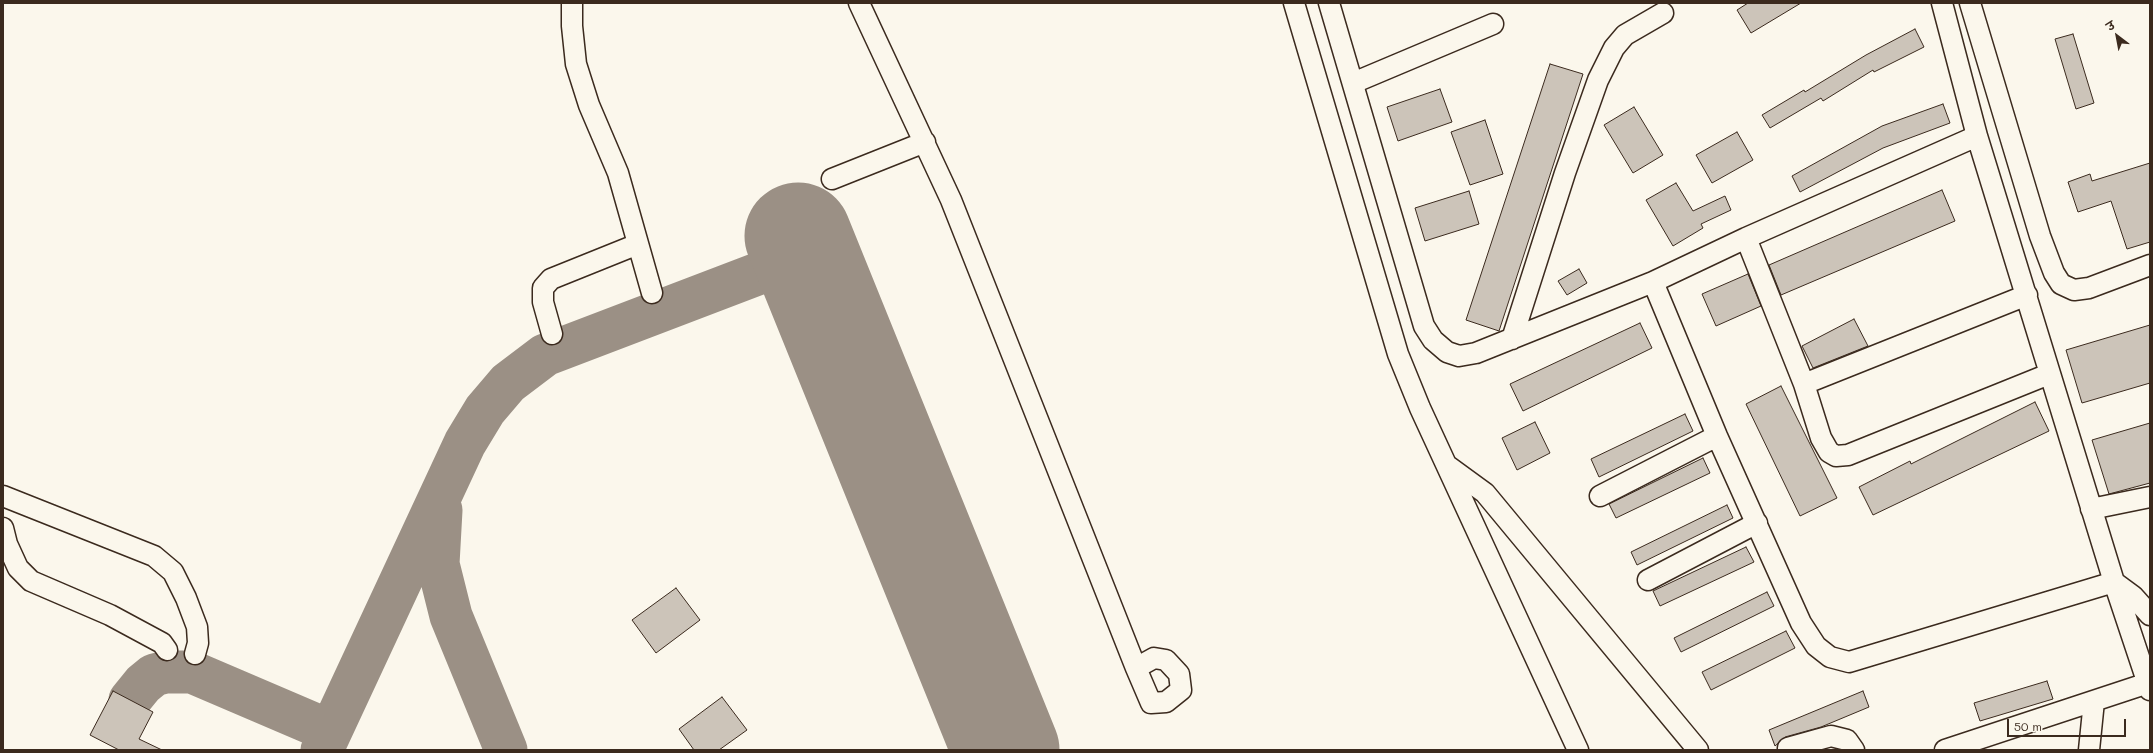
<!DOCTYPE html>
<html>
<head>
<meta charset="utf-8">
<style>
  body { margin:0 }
  #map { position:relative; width:2153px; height:753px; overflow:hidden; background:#fbf7ec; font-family:Mali,"Playpen Sans Deva",sans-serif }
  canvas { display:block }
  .frame { position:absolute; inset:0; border:4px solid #3b2a1e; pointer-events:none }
  .north { position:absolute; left:2097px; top:16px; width:40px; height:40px; -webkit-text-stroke:3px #fbf7ec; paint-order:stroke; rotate:328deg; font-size:11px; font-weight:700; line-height:16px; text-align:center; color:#3b2a1e }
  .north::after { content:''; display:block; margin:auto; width:14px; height:18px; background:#3b2a1e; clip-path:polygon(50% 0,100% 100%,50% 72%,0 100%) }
  .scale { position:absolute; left:2007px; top:719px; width:119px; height:18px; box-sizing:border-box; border:2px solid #3b2a1e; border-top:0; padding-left:5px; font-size:12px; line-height:14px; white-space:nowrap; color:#3b2a1e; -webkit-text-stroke:3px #fbf7ec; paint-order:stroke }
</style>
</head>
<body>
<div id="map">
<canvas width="2153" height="753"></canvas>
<div class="frame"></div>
<div class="north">उ</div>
<div class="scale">50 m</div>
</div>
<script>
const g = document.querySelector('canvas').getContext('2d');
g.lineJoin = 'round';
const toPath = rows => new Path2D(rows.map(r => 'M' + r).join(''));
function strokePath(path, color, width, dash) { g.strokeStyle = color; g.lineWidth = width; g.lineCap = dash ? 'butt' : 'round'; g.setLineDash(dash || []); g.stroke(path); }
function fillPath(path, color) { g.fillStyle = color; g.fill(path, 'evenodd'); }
strokePath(toPath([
  [441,510,438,564,451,616,506,750],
  [130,700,143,684,154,675,166,672,192,672,330,731],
  [322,750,465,443,485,410,508,383,545,355,760,273,807,257]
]), '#9b9085', 43);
strokePath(toPath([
  [798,236,1006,750]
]), '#9b9085', 107);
const building = toPath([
  [1748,3,1801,3,1751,33,1737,10,1748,3],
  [1915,29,1924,47,1874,72,1873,70,1823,101,1821,98,1770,128,1762,115,1804,90,1805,92,1866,55,1915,29],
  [2073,34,2094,103,2076,109,2055,39,2073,34],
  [1550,64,1583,74,1499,331,1466,320,1550,64],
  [1440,89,1452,122,1398,141,1387,107,1440,89],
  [1943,104,1950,123,1883,148,1800,192,1792,176,1882,126,1943,104],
  [1634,107,1663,155,1633,173,1604,125,1634,107],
  [1485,120,1503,174,1470,185,1451,132,1485,120],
  [1737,132,1753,160,1712,183,1696,155,1737,132],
  [2150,163,2150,242,2127,249,2111,201,2078,212,2068,182,2090,174,2092,181,2150,163],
  [1676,183,1693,211,1725,196,1731,210,1701,224,1703,228,1673,246,1646,200,1676,183],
  [1942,190,1955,221,1781,295,1769,265,1942,190],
  [1469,191,1479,224,1425,241,1415,208,1469,191],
  [1579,269,1587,283,1567,295,1558,281,1579,269],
  [1748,274,1761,306,1716,326,1702,294,1748,274],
  [1854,319,1868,346,1813,368,1802,346,1854,319],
  [1640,323,1652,348,1523,411,1510,384,1640,323],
  [2150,325,2150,383,2082,403,2066,350,2150,325],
  [1781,386,1837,498,1800,516,1746,404,1781,386],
  [2035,402,2049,431,1873,515,1859,487,1910,461,1911,464,2035,402],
  [1685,414,1693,431,1599,477,1591,459,1685,414],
  [1535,422,1550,453,1517,470,1502,438,1535,422],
  [2150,423,2150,483,2109,494,2092,440,2150,423],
  [1703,458,1710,473,1616,518,1609,504,1703,458],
  [1727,505,1733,518,1637,565,1631,552,1727,505],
  [1746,547,1754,562,1660,606,1653,591,1746,547],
  [676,588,700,620,656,653,632,620,676,588],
  [1767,592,1774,606,1681,652,1674,638,1767,592],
  [1786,631,1795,648,1711,690,1702,672,1786,631],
  [2047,681,2053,699,1980,721,1974,703,2047,681],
  [113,691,153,712,139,739,162,750,119,750,90,735,113,691],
  [1863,691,1869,707,1821,727,1785,737,1775,746,1769,730,1863,691],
  [722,697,747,730,719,750,694,750,679,729,722,697]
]);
fillPath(building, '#ccc4b9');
strokePath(building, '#3b2a1e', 1);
const minor = toPath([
  [572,3,572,26,576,64,589,105,618,173,652,293],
  [859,3,951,200,1136,668,1151,703,1166,702,1181,690,1179,674,1166,660,1154,658,1136,668],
  [1294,3,1398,354,1420,408,1578,750],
  [1329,3,1424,326,1433,340,1447,352,1459,356,1476,353,1653,282,1746,238,1977,136,1942,3],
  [1970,3,2040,236,2054,273,2061,284,2074,290,2089,288,2150,265],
  [1353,83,1493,24],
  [832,179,925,142],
  [1746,238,1804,384,1821,438,1829,452,1836,456,1848,455,2049,374],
  [1653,282,1717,436,1801,623,1816,646,1830,657,1849,662,2114,582,1977,136],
  [552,334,543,302,543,288,551,279,638,244],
  [1512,339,1565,173,1598,80,1614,48,1625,35,1663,13],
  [1804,384,2027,295],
  [1448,466,1485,493,1698,750],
  [3,496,154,556,173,572,186,598,197,627,198,643,195,654],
  [1600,496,1717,436],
  [2091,509,2150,497],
  [3,528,7,544,18,568,31,581,110,615,162,643,167,650],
  [1648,580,1757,523],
  [2114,582,2150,690],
  [2114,582,2133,596,2150,615],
  [1788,748,1831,736,1847,740,1854,750],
  [1945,750,2148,683],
  [2089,750,2094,701]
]);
strokePath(minor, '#3b2a1e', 23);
strokePath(minor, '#fbf7ec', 20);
</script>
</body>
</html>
